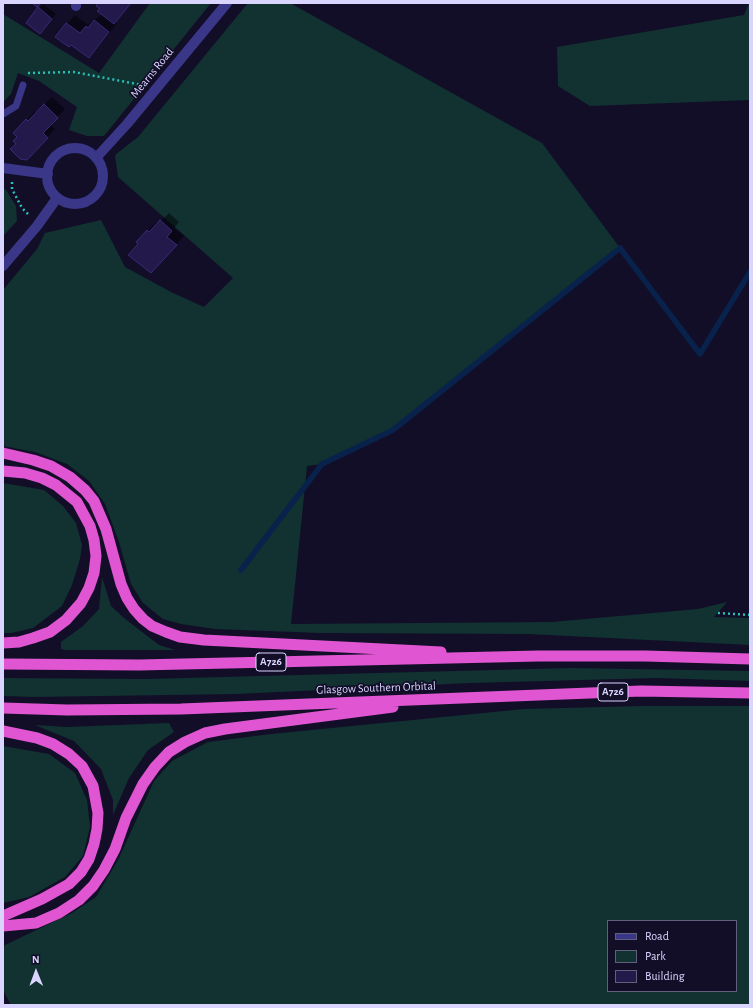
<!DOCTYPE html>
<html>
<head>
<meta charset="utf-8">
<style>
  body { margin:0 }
  #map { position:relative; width:753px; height:1008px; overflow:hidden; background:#120e28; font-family:"Alegreya Sans",sans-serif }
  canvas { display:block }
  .frame { position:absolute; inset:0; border:4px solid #dad5ff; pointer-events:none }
  .legend { position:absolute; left:607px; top:920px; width:130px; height:72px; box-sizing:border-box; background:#120e28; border:1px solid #625e7e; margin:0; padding:5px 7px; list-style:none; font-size:12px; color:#dad5ff }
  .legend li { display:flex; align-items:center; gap:8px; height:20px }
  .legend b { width:20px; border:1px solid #625e7e }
  .north { position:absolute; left:16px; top:952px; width:40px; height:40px; -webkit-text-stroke:3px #120e28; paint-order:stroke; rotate:359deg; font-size:11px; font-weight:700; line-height:16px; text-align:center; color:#dad5ff }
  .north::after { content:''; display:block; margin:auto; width:14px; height:18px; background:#dad5ff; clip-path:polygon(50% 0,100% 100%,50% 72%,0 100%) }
</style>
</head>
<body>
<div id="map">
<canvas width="753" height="1008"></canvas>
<div class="frame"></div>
<ul class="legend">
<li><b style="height:5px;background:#3a3789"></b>Road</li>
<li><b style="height:11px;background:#113231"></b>Park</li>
<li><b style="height:11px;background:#23194a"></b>Building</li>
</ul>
<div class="north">N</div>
</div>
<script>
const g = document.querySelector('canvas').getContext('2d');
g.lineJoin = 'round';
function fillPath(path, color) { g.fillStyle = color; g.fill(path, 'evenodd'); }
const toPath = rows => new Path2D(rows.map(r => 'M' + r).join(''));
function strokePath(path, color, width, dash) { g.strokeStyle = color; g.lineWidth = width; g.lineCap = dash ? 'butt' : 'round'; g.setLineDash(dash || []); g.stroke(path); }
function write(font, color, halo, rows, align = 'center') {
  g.font = font + ' "Alegreya Sans",sans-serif'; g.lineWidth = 3.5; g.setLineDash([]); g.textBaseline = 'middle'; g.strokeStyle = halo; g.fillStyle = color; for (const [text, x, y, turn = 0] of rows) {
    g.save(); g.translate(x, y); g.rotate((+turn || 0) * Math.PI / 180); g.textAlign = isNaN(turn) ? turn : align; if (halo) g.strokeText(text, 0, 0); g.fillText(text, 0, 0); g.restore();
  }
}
fillPath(toPath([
  [150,3,211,3,104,136,87,136,69,130,77,107,39,81,18,73,11,94,3,102,3,14,99,73],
  [248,3,290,3,542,143,620,248,393,430,322,464,307,466,291,624,552,622,698,609,727,602,714,617,750,618,750,645,528,634,320,633,215,629,181,624,163,619,143,603,131,584,119,542,105,504,89,481,67,464,35,452,3,446,3,290,37,249,45,233,101,220,125,267,173,293,204,307,233,278,118,177,115,155,138,137],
  [749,3,750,100,590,106,558,86,557,47,744,15],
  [3,188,6,190,16,206,17,221,3,236],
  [3,483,44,490,63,506,76,523,82,545,80,559,72,585,62,606,33,628,11,633,3,633],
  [102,577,111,606,124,618,159,645,175,650,65,650,61,649,61,642,83,626,99,609],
  [571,668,750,671,750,681,657,678,470,683,236,694,34,697,3,696,3,678,146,679],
  [642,706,750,706,750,1005,11,1005,3,990,3,948,5,945,72,913,96,897,118,860,154,781,172,761,208,742,271,734,524,709],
  [608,921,736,921,736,991,608,991],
  [169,723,174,732,148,750,129,778,113,815,113,800,101,769,74,741,35,725,66,727],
  [3,746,49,754,75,773,87,800,90,827,83,856,65,877,29,897,3,903]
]), '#113231');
fillPath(toPath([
  [100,3,131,3,115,22,117,23,97,49,88,57,71,44,56,37,75,15,88,25,94,18,96,19,102,14],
  [43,4,56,14,40,33,39,8],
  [52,97,65,109,50,124,55,129,35,150,17,144,18,137,14,133,35,111,36,113],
  [169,213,179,222,174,228,184,236,159,264,139,244,147,231,156,222,158,224]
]), '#0007');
strokePath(toPath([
  [241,570,322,464,393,430,620,248,700,354,750,272]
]), '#09224c', 5.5);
const building = toPath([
  [32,3,41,3,37,7,32,3],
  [98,3,131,3,114,24,97,11,100,9,96,6,98,3],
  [38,7,52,19,40,34,26,23,38,7],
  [94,20,109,32,89,58,71,45,69,47,55,37,66,23,80,33,86,26,88,28,94,20],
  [44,104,58,118,43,133,48,138,27,160,20,159,10,149,16,144,13,141,17,137,13,133,26,119,28,121,44,104],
  [160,220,172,231,167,237,177,245,151,273,128,255,138,244,136,242,147,230,149,232,160,220]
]);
fillPath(building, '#23194a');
strokePath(building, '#392a77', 1);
strokePath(toPath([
  [28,73,74,72,142,85],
  [12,182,12,189,22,208,28,214],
  [718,613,750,615]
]), '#28bfb6', 2.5, [2, 3]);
strokePath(toPath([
  [3,114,16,106,23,85]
]), '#3a3789', 7);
strokePath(toPath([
  [76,3,76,6]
]), '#3a3789', 10);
strokePath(toPath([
  '47 176a28 28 0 1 1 56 0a28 28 0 1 1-56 0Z',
  [96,158,127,124,227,3],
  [3,168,48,174],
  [3,266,37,226,57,198]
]), '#3a3789', 10);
strokePath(toPath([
  [3,453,33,460,51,466,70,477,85,490,94,501,106,529,121,584,127,598,134,609,143,619,152,626,166,632,180,637,204,640,441,652],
  [3,471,25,473,42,478,56,485,77,502,90,526,94,540,96,556,94,573,89,588,81,603,66,620,50,632,33,638,19,642,3,643],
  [3,664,139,665,539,656,645,656,750,659],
  [3,708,67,710,181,709,641,691,750,693],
  [3,731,37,738,53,744,69,754,82,766,93,786,98,813,97,829,94,844,89,859,81,872,69,884,42,899,3,916],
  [3,926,36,923,59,913,79,900,93,886,104,870,115,849,126,818,143,784,155,767,169,752,185,742,205,733,225,729,393,707]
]), '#e056d2', 11);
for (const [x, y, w] of [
  [271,662,30],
  [613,692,30]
]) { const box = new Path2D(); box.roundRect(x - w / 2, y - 9, w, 18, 3); g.fillStyle = '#120e28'; g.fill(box); strokePath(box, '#dad5ff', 1); }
write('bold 11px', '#dad5ff', null, [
  ["A726",271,662],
  ["A726",613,692]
]);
write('12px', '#dad5ff', '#120e28', [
  ["Mearns Road",152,73,-51],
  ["Glasgow Southern Orbital",376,688,-2]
]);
</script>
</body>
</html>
